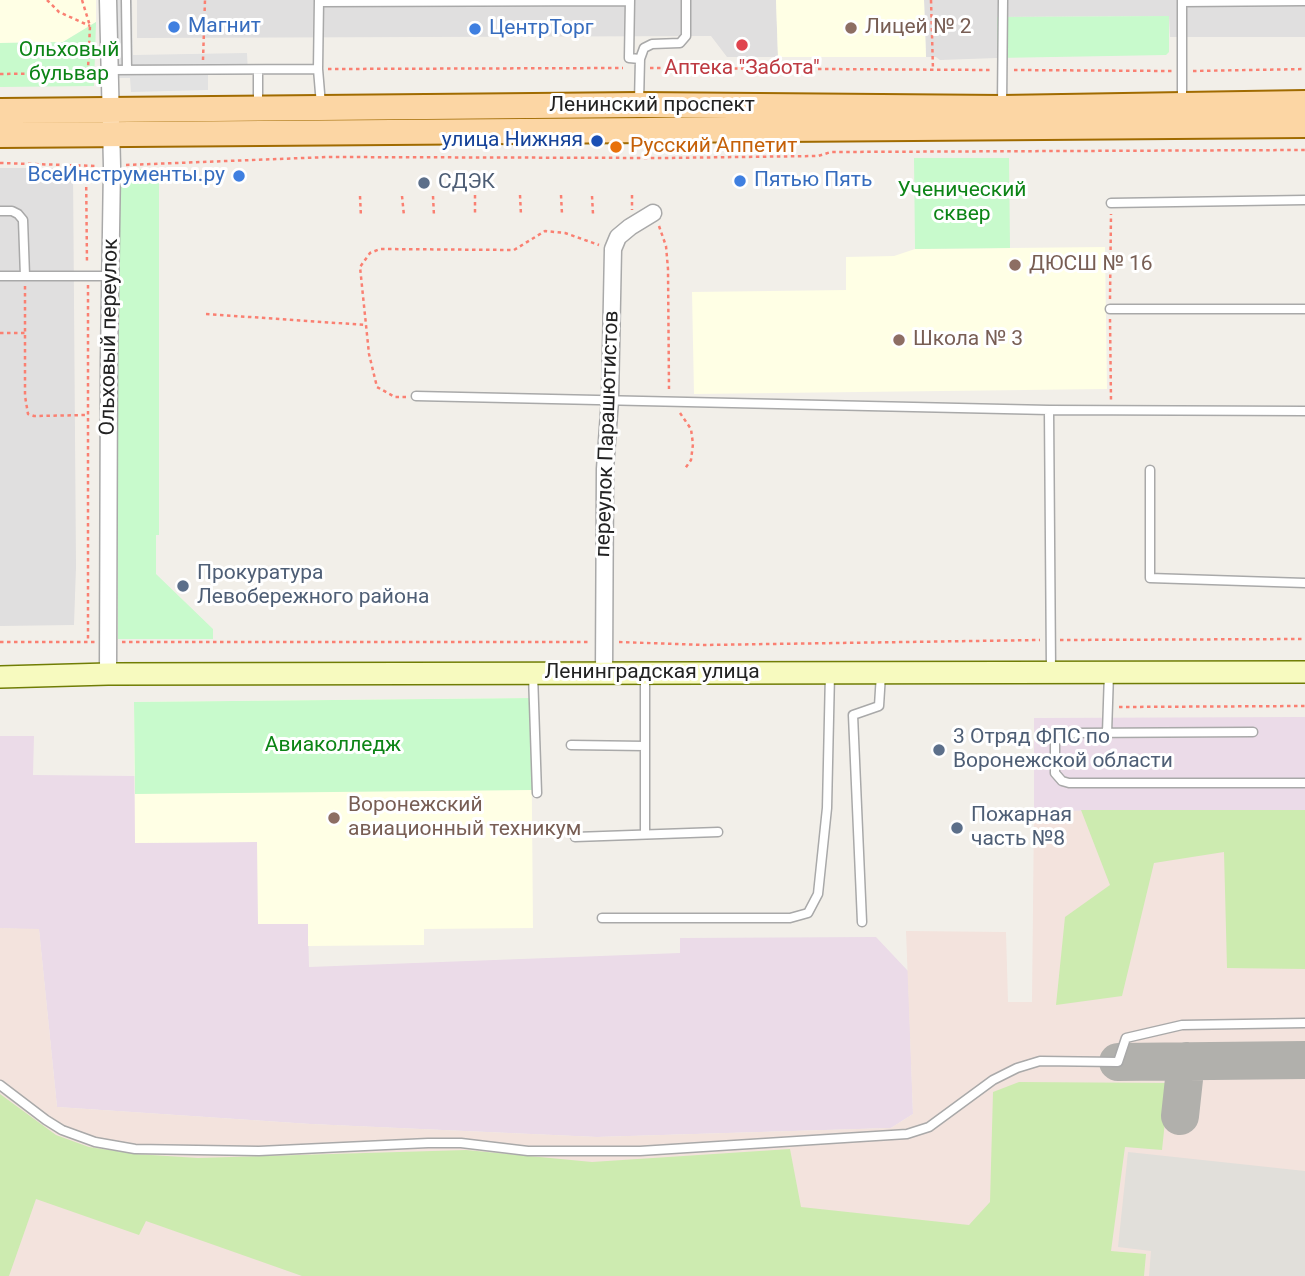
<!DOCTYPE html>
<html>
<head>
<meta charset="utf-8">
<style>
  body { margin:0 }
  canvas { display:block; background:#f2efe9 }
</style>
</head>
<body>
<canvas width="1305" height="1276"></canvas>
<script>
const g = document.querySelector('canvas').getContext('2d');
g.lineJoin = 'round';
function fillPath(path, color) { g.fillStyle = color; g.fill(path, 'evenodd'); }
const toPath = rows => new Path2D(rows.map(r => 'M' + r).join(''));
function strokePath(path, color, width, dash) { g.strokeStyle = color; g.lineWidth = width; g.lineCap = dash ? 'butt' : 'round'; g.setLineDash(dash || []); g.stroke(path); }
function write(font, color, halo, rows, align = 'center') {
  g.font = font + ' Roboto,sans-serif'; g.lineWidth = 6; g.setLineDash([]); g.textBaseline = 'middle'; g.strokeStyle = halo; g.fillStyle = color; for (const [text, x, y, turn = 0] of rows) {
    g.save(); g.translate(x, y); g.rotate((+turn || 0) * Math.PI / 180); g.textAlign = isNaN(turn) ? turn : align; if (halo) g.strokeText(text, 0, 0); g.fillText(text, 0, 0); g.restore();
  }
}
fillPath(toPath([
  [137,0,776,0,778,57,727,57,711,36,137,38],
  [924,0,1305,0,1305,37,1170,37,1169,16,998,17,997,58,940,60,936,57,926,57],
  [0,168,73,168,76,567,74,625,0,626]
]), '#e0dfdf');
fillPath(toPath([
  [1305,717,1305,810,1034,811,1034,718],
  [0,736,34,736,33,775,135,776,135,843,257,842,308,924,309,967,680,953,680,938,876,937,908,971,913,1114,891,1128,597,1137,310,1124,57,1107,39,930,0,928]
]), '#ebdbe8');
fillPath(toPath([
  [0,0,96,0,96,22,63,42,0,43],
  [776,0,924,0,926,57,778,57],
  [1105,247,1107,389,694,394,692,292,846,290,846,257,894,256,915,249],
  [531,698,533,928,424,929,424,945,308,946,308,924,258,924,257,842,135,843,134,702]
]), '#ffffe5');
fillPath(toPath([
  [1305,810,1305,1276,0,1276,0,928,39,929,57,1107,310,1124,597,1137,891,1128,913,1114,906,931,1006,932,1008,1002,1032,1002,1034,811]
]), '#f3e3dd');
fillPath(toPath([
  [1128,1152,1305,1171,1305,1276,1149,1276,1151,1251,1118,1247]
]), '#e1dfda');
fillPath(toPath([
  [1081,810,1305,810,1305,969,1227,968,1224,852,1154,863,1122,996,1056,1005,1065,917,1110,885],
  [1019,1082,1169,1083,1162,1150,1125,1147,1111,1251,1146,1254,1144,1276,302,1276,146,1221,139,1235,36,1199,9,1276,0,1276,0,1094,56,1135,89,1147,136,1154,198,1158,466,1150,592,1162,790,1149,801,1207,969,1225,990,1202,993,1092]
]), '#cdebb0');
fillPath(toPath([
  [1169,16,1169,52,1166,55,997,58,997,17],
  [96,22,94,86,0,87,0,43,63,42],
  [914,158,1009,158,1010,248,915,249],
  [117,169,159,169,159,535,156,535,156,574,213,629,213,639,118,639],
  [531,698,532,790,135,794,134,702]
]), '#c8facc');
fillPath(toPath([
  [113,0,132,0,133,55,247,53,248,74,208,75,208,90,131,92,130,78,114,78]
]), '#e2e2e2');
strokePath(toPath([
  [1118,1062,1305,1060],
  [1180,1116,1186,1061]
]), '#b1b0ac', 38);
const lane = toPath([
  [126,0,127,70],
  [319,0,318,69,321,105],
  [630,0,629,58,640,59],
  [1182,0,1182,101],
  [319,2,630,1],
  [1182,2,1305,1],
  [110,70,318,69],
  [258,70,258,105],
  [639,102,640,59,644,48,652,44,680,43,686,36,686,0],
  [1002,105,1003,0],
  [1111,203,1305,200],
  [0,211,12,211,18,214,23,220,25,276,110,276],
  [0,276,25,276],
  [1110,309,1305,309],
  [416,396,1049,410,1305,411],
  [1049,410,1051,670],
  [1150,470,1150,578,1305,583],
  [533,674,537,793],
  [1253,732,1076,733,1063,735,1055,742,1055,773,1062,781,1069,783,1305,783],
  [1107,733,1109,673],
  [571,745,645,746],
  [645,834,645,676],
  [575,837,718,832],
  [602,918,790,918,808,913,818,894,827,808,830,673],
  [862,922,853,715,879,706,881,674],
  [0,1085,46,1120,62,1130,95,1142,135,1149,259,1151,428,1143,461,1143,528,1151,640,1151,907,1134,929,1127,993,1080,1017,1068,1040,1061,1118,1062,1126,1038,1182,1025,1305,1023]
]);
const street = toPath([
  [108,674,109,359,112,166,108,0],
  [604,674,605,469,610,399,613,249,618,237,630,227,653,213]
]);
const secondary = toPath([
  [0,677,108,674,1305,672]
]);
const primary = toPath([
  [0,111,639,105,1002,108,1305,103],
  [0,135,1305,125]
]);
strokePath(lane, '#a9a9a9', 11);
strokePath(street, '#a9a9a9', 19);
strokePath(secondary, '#707d05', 24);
strokePath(primary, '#a06b00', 28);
strokePath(toPath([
  [47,0,59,12,90,26],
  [82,0,90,26,88,69],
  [931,0,933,70],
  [203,60,205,0],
  [650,68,990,70],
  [328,69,623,68],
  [1014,70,1172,71],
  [1193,71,1305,69],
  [0,74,72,73,94,70],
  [0,163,98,166],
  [126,165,328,157,663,158,818,156,831,152,1305,150],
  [86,166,87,264],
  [475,195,475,215],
  [520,195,521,215],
  [561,195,562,214],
  [632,195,632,210],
  [360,196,361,217],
  [402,196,404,216],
  [433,196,434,216],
  [592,196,593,214],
  [659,226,666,246,668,269,669,389],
  [88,285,88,642],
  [25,286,25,396,28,414,34,416,88,415],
  [1110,299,1111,214],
  [206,314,366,325],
  [1110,319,1111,400],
  [0,333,25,333],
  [406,397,395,397,377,387,369,354,360,267,370,253,380,249,514,250,545,231,565,233,599,245],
  [680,413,691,429,693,444,691,460,684,470],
  [1060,640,1305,639],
  [0,642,95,642],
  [122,642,588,642],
  [619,642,703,645,1040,640],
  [1119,707,1305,706]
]), '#fa8072', 2.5, [3.5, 3.5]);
strokePath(lane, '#fff', 8);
strokePath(street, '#fff', 16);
strokePath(secondary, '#f7fabf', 21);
strokePath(primary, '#fcd6a4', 24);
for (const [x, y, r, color] of [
  [174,27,7,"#3f7fe0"],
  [851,28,7,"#8d6e63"],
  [475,29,7,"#3f7fe0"],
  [742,45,7,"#e0444e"],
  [597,141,7,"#1a4fb4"],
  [616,147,7,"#e8710a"],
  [239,176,7,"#3f7fe0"],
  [740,181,7,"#3f7fe0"],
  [424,183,7,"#5c6f8a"],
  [1015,265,7,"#8d6e63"],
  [899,340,7,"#8d6e63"],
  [183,586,7,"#5c6f8a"],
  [939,750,7,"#5c6f8a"],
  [334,818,7,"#8d6e63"],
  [957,828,7,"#5c6f8a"]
]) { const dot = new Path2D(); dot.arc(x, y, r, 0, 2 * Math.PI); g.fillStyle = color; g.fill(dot); strokePath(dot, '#fff', 2.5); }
write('21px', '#366cbe', '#fff', [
  ["Магнит",188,27],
  ["ЦентрТорг",489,29],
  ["ВсеИнструменты.ру",225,176,"right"],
  ["Пятью Пять",754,181]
], 'left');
write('21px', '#785e54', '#fff', [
  ["Лицей № 2",865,28],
  ["ДЮСШ № 16",1029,265],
  ["Школа № 3",913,340],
  ["Воронежский",348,806],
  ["авиационный техникум",348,830]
], 'left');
write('21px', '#0c8416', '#fff', [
  ["Ольховый",69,51],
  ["бульвар",69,75],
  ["Ученический",962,191],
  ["сквер",962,215],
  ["Авиаколледж",333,746]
]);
write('21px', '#be3a42', '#fff', [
  ["Аптека \"Забота\"",742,69]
]);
write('21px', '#222', '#fff', [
  ["Ленинский проспект",652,106],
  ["Ольховый переулок",110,337,-89],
  ["переулок Парашютистов",608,434,-88],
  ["Ленинградская улица",652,673]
]);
write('21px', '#164399', '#fff', [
  ["улица Нижняя",583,141]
], 'right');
write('21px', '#c56008', '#fff', [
  ["Русский Аппетит",630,147]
], 'left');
write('21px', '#4e5e75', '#fff', [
  ["СДЭК",438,183],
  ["Прокуратура",197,574],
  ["Левобережного района",197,598],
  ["3 Отряд ФПС по",953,738],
  ["Воронежской области",953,762],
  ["Пожарная",971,816],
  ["часть №8",971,840]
], 'left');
</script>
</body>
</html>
